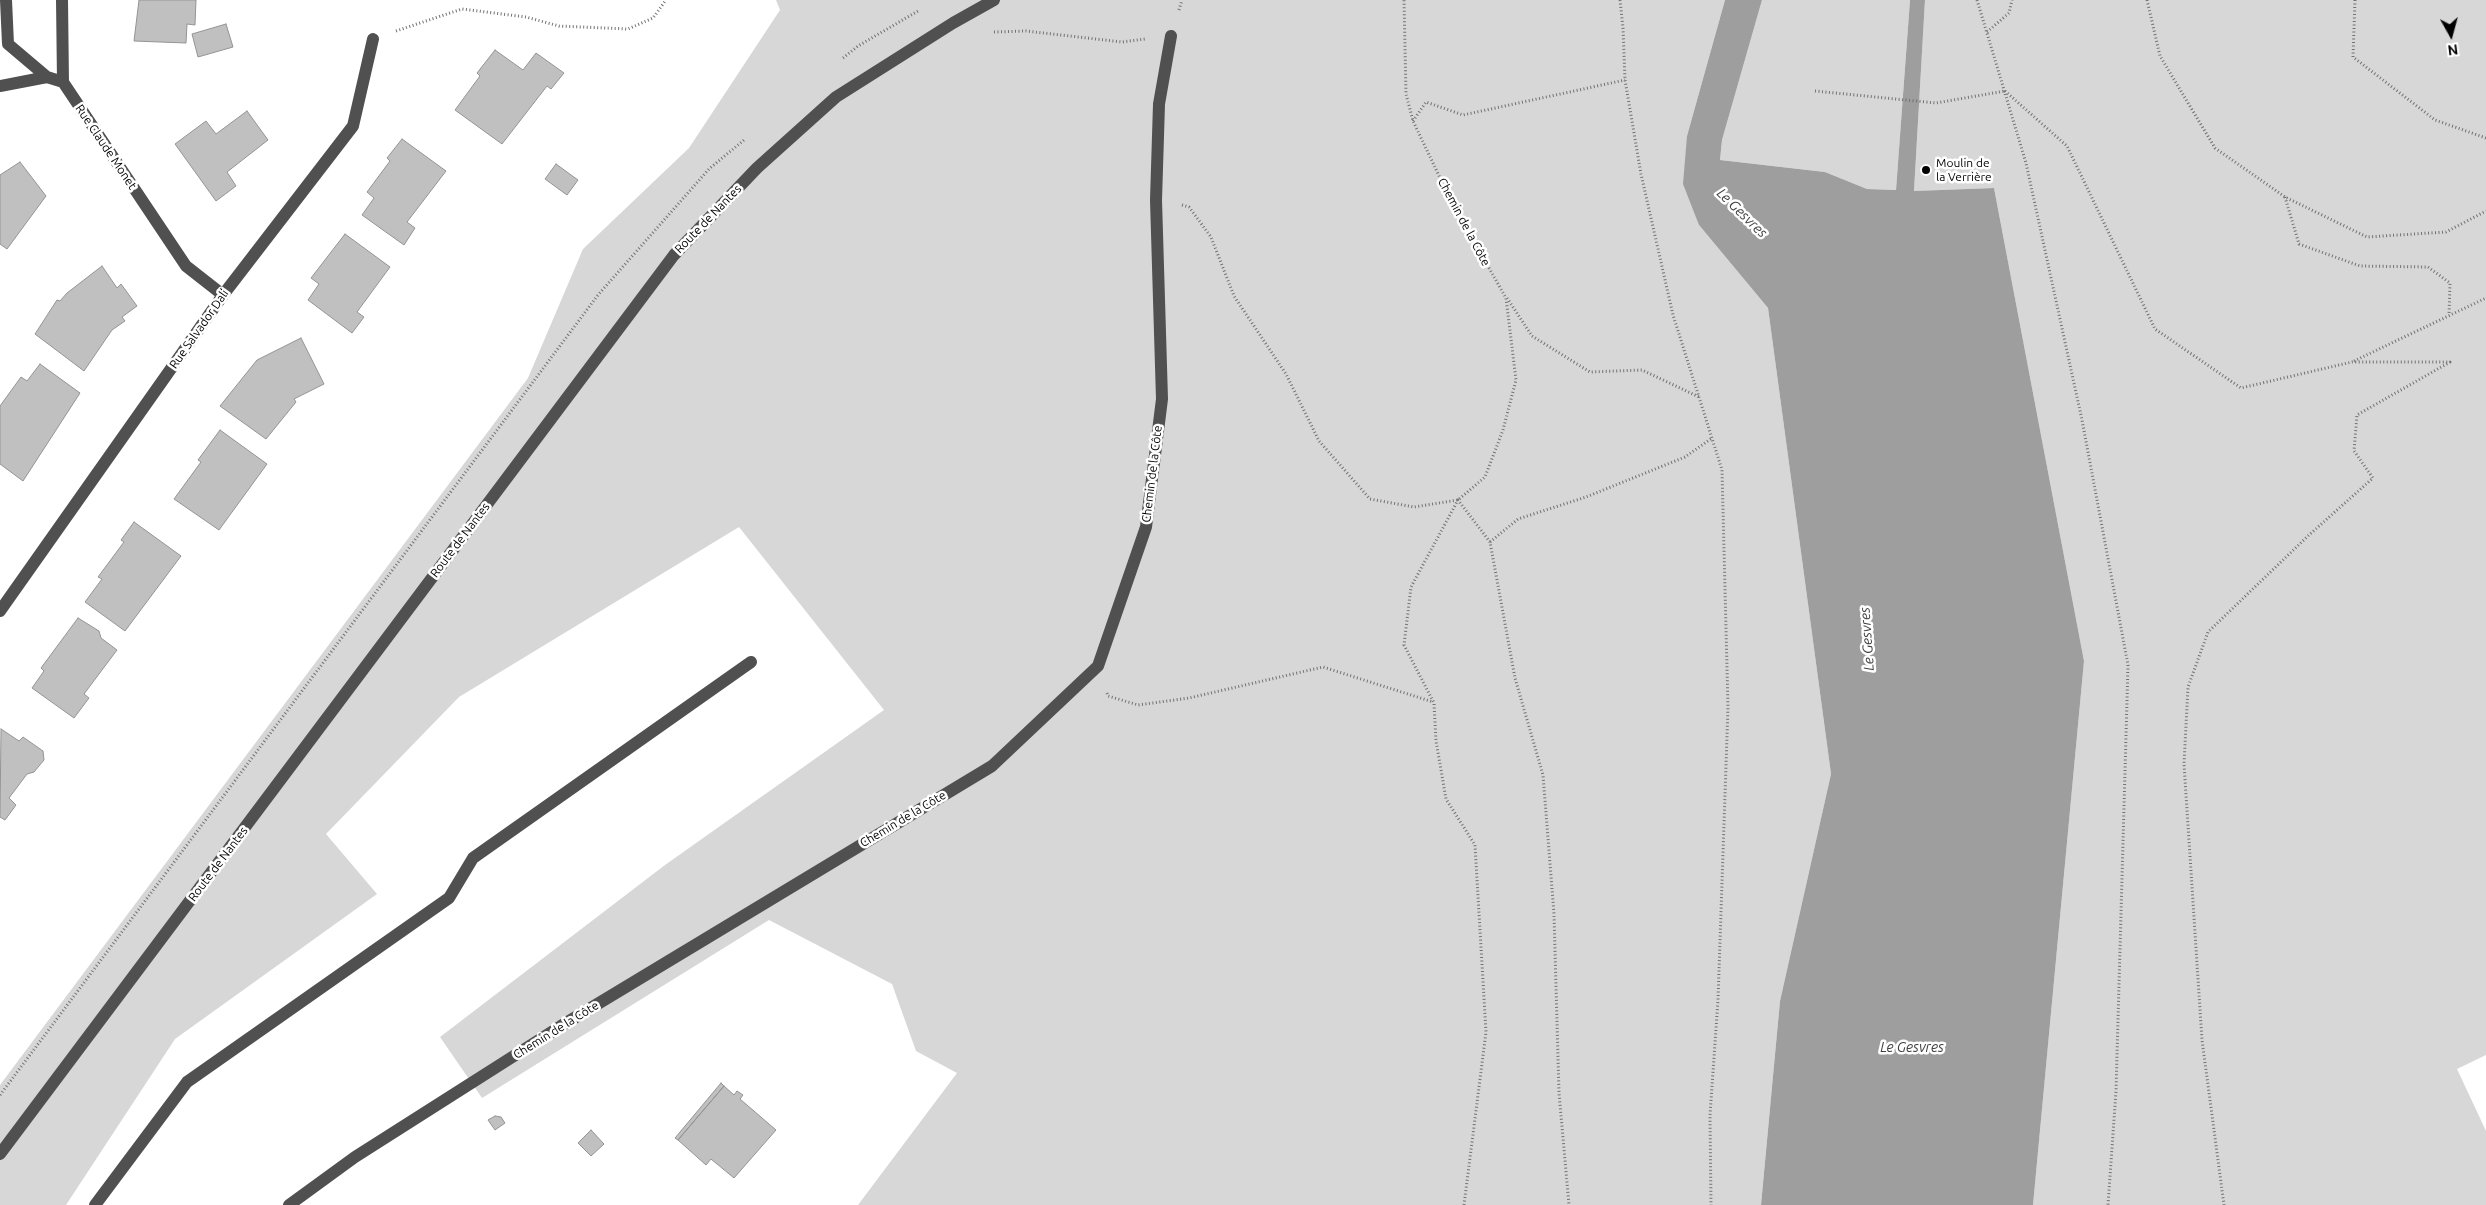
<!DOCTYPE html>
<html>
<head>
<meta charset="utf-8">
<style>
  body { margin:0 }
  #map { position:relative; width:2486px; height:1205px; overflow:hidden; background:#fff; font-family:Ubuntu,sans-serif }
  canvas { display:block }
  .north { position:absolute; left:2426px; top:10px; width:50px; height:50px; -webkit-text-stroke:4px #fff; paint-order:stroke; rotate:173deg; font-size:14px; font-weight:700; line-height:20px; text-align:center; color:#000 }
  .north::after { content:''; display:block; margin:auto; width:18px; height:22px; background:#000; clip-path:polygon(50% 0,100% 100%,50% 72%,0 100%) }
</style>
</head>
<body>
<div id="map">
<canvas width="2486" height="1205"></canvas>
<div class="north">N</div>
</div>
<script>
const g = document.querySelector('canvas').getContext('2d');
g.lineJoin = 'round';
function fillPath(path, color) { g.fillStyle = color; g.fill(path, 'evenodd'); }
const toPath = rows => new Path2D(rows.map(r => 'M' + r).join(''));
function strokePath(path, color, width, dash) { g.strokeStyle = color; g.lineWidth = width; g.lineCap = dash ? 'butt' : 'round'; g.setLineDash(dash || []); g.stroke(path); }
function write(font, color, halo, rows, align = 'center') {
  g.font = font + ' Ubuntu,sans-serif'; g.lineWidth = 5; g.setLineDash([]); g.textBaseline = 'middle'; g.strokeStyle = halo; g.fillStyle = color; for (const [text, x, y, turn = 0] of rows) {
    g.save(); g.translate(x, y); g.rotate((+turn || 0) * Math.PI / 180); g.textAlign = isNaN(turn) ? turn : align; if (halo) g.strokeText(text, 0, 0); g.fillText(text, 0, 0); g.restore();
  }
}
fillPath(toPath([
  [776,0,1725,0,1687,136,1699,225,1768,308,1831,774,1780,1001,1761,1205,858,1205,957,1073,916,1051,892,984,769,920,482,1098,440,1037,665,865,884,710,739,527,459,697,326,834,377,894,175,1039,66,1205,0,1205,0,1085,528,378,583,249,689,148,780,10],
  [1762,0,1910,0,1896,190,1867,189,1825,172,1720,160,1722,140],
  [1925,0,2486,0,2486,1055,2457,1069,2486,1131,2486,1205,2033,1205,2084,661,1994,188,1914,191]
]), '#d7d7d7');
fillPath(toPath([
  [1725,0,1762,0,1722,140,1720,160,1825,172,1867,189,1896,190,1910,0,1925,0,1914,191,1994,188,2084,661,2033,1205,1761,1205,1780,1001,1831,774,1768,308,1699,225,1683,184,1687,136]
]), '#9e9e9e');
const building = toPath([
  [139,0,196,0,195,25,187,24,186,43,134,41,139,0],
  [226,24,233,47,198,57,192,34,226,24],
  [495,50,523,70,536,53,564,73,551,89,547,86,502,144,455,110,480,76,477,73,495,50],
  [247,111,268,140,227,172,236,186,216,201,175,144,206,121,216,134,247,111],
  [402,139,446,171,407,222,415,228,404,245,362,215,374,198,367,192,390,161,387,158,402,139],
  [20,162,46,196,7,249,0,244,0,175,20,162],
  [556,164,578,180,567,195,545,179,556,164],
  [345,234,390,267,357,312,364,317,352,333,308,300,319,284,311,278,345,234],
  [102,266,117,288,121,284,137,306,122,317,125,321,112,330,84,371,35,334,57,300,60,301,67,293,102,266],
  [301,338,324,384,294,399,296,402,266,439,220,406,257,360,301,338],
  [40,364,80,393,23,481,0,464,0,406,21,377,27,381,40,364],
  [220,430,267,464,219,530,174,499,201,462,198,460,220,430],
  [134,522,181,556,125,631,85,602,102,579,98,577,124,542,121,540,134,522],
  [78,618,99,631,101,638,117,650,84,694,89,698,74,718,32,688,44,671,41,668,78,618],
  [1,729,19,741,23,737,43,751,44,760,34,772,27,774,9,798,16,805,5,820,0,817,1,729],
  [721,1083,724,1086,678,1140,675,1138,721,1083],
  [724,1086,734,1095,737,1091,743,1095,740,1099,776,1130,734,1178,711,1159,706,1165,678,1140,724,1086],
  [495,1116,501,1117,505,1123,495,1130,488,1120,495,1116],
  [591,1130,604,1144,591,1156,578,1143,591,1130]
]);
fillPath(building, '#c0c0c0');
strokePath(building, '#949494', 1);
strokePath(toPath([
  [1620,0,1623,28,1625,80,1641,174,1673,315,1722,470,1728,707,1718,1000,1710,1115,1711,1205],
  [1977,0,2026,163,2082,420,2128,665,2116,1091,2108,1205],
  [2147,0,2160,56,2215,148,2285,197,2367,237,2446,232,2486,211],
  [2355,0,2353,57,2435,120,2486,138],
  [1179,10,1182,0],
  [396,31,462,9,526,17,559,26,628,29,653,18,666,0],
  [994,32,1026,31,1122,42,1145,39],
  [1987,32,2009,13,2012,0],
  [843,58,858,46,918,11],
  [1815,91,1936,103,2005,91],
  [2005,91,2067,146,2155,329,2241,388,2352,362,2450,362,2357,415,2354,451,2373,478,2309,535,2208,632,2188,687,2184,764,2202,1040,2224,1205],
  [1413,121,1426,102,1463,115,1625,80],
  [2285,197,2299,244,2360,266,2428,267,2450,283,2449,315],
  [1182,205,1189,207,1211,237,1234,296,1286,374,1319,441,1370,499,1414,507,1458,500,1485,477,1503,430,1516,380,1506,298,1451,201,1413,121,1406,94,1404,0],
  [1507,298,1532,336,1590,372,1642,370,1699,397],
  [2354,361,2486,298],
  [1490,542,1518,519,1586,497,1685,457,1712,438],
  [1107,693,1108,696,1138,705,1189,698,1323,667,1433,702],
  [0,1095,598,295,709,169,744,140],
  [1464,1205,1486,1032,1475,845,1446,799,1436,741,1434,703,1404,645,1411,587,1458,500,1490,542,1515,678,1543,775,1554,914,1559,1093,1569,1205]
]), '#727272', 3, [1, 2.5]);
strokePath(toPath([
  [6,0,8,44,47,77,63,82,186,266,223,295],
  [62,0,63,82],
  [0,86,47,77],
  [0,611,223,295,353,126,373,39],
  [0,1154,674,255,757,168,836,97,953,23,994,0],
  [95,1205,187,1082,449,898,473,858,751,662],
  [289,1205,355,1157,561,1026,992,766,1098,666,1146,527,1162,399,1156,200,1159,104,1171,36]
]), '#505050', 12);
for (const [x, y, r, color] of [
  [1926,170,5,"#000"]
]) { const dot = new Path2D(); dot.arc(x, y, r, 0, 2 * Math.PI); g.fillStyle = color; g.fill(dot); strokePath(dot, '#fff', 2); }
write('12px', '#000', '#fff', [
  ["Rue Claude Monet",106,147,56],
  ["Route de Nantes",708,219,-46],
  ["Chemin de la Côte",1464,222,62],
  ["Rue Salvador Dali",199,329,-55],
  ["Chemin de la Côte",1152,474,-83],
  ["Route de Nantes",460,540,-53],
  ["Chemin de la Côte",903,819,-31],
  ["Route de Nantes",218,864,-53],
  ["Chemin de la Côte",556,1030,-32]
]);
write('12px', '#000', '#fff', [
  ["Moulin de",1936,163],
  ["la Verrière",1936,177]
], 'left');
write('italic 14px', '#3f3f3f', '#fff', [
  ["Le Gesvres",1742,213,44],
  ["Le Gesvres",1867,639,-94],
  ["Le Gesvres",1912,1047]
]);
</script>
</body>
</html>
